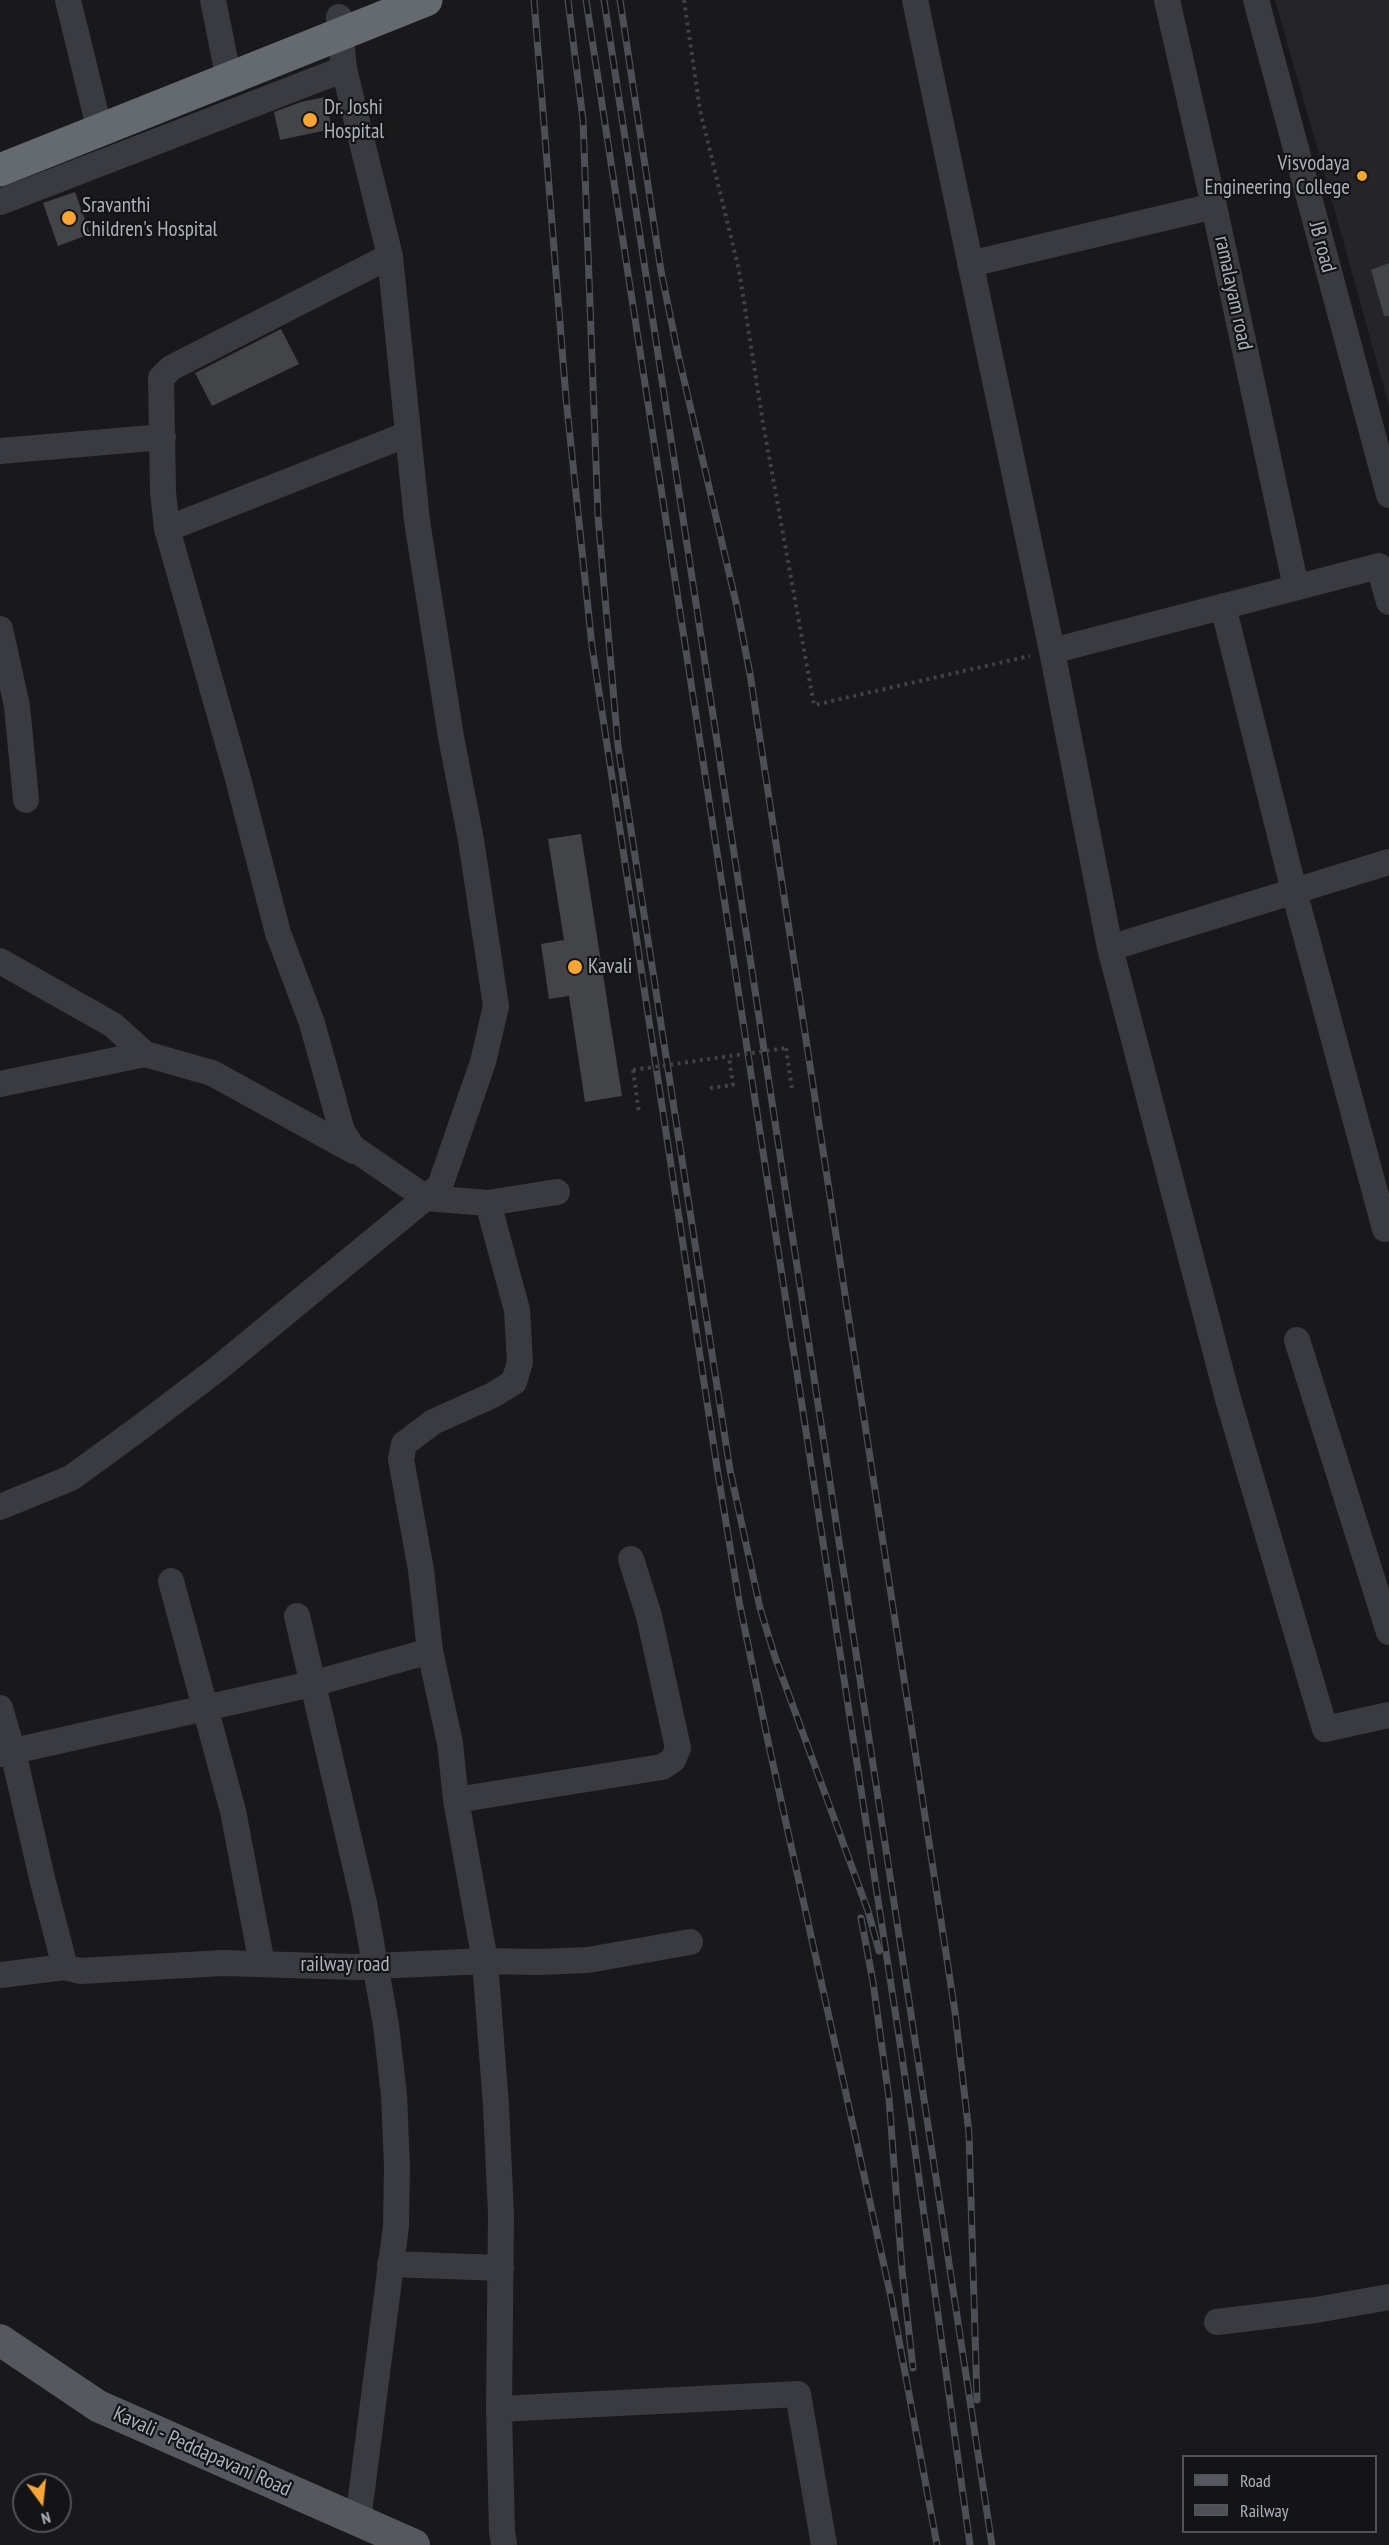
<!DOCTYPE html>
<html>
<head>
<meta charset="utf-8">
<style>
  body { margin:0 }
  #map { position:relative; width:1389px; height:2545px; overflow:hidden; background:#19191b; font-family:"PT Sans Narrow",sans-serif }
  canvas { display:block }
  .legend { position:absolute; left:1182px; top:2455px; width:195px; height:78px; box-sizing:border-box; background:#141416; border:2px solid #505358; margin:0; padding:8px 10px; list-style:none; font-size:18px; color:#abb1bb }
  .legend li { display:flex; align-items:center; gap:12px; height:30px }
  .legend b { width:30px; border:2px solid #505358 }
  .north { position:absolute; left:12px; top:2473px; width:60px; height:60px; box-sizing:border-box; background:#141416; border:2px solid #505358; border-radius:50%; rotate:165deg; font-size:16px; font-weight:700; line-height:24px; text-align:center; color:#abb1bb }
  .north::after { content:''; display:block; margin:auto; width:21px; height:27px; background:#f8a534; clip-path:polygon(50% 0,100% 100%,50% 72%,0 100%) }
</style>
</head>
<body>
<div id="map">
<canvas width="1389" height="2545"></canvas>
<ul class="legend">
<li><b style="height:8px;background:#55585f"></b>Road</li>
<li><b style="height:8px;background:#4c4f55"></b>Railway</li>
</ul>
<div class="north">N</div>
</div>
<script>
const g = document.querySelector('canvas').getContext('2d');
g.lineJoin = 'round';
function fillPath(path, color) { g.fillStyle = color; g.fill(path, 'evenodd'); }
const toPath = rows => new Path2D(rows.map(r => 'M' + r).join(''));
function strokePath(path, color, width, dash) { g.strokeStyle = color; g.lineWidth = width; g.lineCap = dash ? 'butt' : 'round'; g.setLineDash(dash || []); g.stroke(path); }
function write(font, color, halo, rows, align = 'center') {
  g.font = font + ' "PT Sans Narrow",sans-serif'; g.lineWidth = 4.5; g.setLineDash([]); g.textBaseline = 'middle'; g.strokeStyle = halo; g.fillStyle = color; for (const [text, x, y, turn = 0] of rows) {
    g.save(); g.translate(x, y); g.rotate((+turn || 0) * Math.PI / 180); g.textAlign = isNaN(turn) ? turn : align; if (halo) g.strokeText(text, 0, 0); g.fillText(text, 0, 0); g.restore();
  }
}
fillPath(toPath([
  [1275,0,1389,0,1389,406,1319,154]
]), '#252528');
fillPath(toPath([
  [325,97,332,129,280,140,274,112,301,102],
  [75,192,90,234,58,246,43,203],
  [1389,263,1389,316,1384,316,1371,270],
  [281,329,299,364,212,406,195,373],
  [581,834,622,1096,585,1102,569,996,549,999,541,944,564,940,548,839]
]), '#434448');
strokePath(toPath([
  [684,0,700,110,739,270,763,423,814,705,1030,656],
  [786,1048,792,1089],
  [633,1070,639,1113],
  [710,1088,733,1085,729,1057]
]), '#3f4247', 4, [3, 4.5]);
strokePath(toPath([
  [68,0,96,115],
  [213,0,226,65],
  [915,0,1052,651,1110,948,1228,1399,1325,1729,1389,1715],
  [1167,0,1214,206,1296,587],
  [1256,0,1389,495],
  [0,202,344,69],
  [390,256,171,368,161,378,163,492,167,529,237,775,278,933,312,1023,342,1131,352,1147,426,1198,488,1203,557,1192],
  [970,264,1214,206],
  [0,451,163,437],
  [167,529,408,434],
  [1223,606,1294,891,1385,1229],
  [0,629,17,706,26,800],
  [1052,651,1379,566,1389,602],
  [1110,948,1389,862],
  [0,961,113,1025,145,1054,212,1073,354,1151],
  [0,1084,145,1054],
  [488,1203,517,1310,520,1362,514,1382,493,1395,433,1422,404,1444,401,1459,421,1570,430,1651,450,1743,456,1800,485,1961,496,2106,501,2215,499,2409,502,2531,504,2545],
  [1297,1340,1389,1632],
  [0,1507,71,1478,141,1427,216,1370,440,1186,483,1062,496,1006,471,840,451,737,417,521,390,256,344,69,339,17],
  [171,1581,233,1811,262,1964],
  [297,1616,364,1903,386,2025,394,2095,397,2167,396,2226,358,2520],
  [0,1708,13,1752,42,1878,65,1967],
  [0,1754,312,1684,430,1651],
  [456,1800,662,1767,673,1760,678,1748,649,1616,631,1559],
  [0,1975,65,1967,80,1971,223,1963,355,1967,485,1961,539,1962,588,1960,690,1942],
  [390,2264,501,2268],
  [1217,2322,1316,2310,1389,2297],
  [499,2409,798,2394,824,2545]
]), '#3a3b40', 26);
strokePath(toPath([
  [0,2340,98,2406,414,2545]
]), '#55585f', 32);
const rail = toPath([
  [534,0,566,398,592,646,718,1474,739,1601,769,1746,891,2297,937,2545],
  [568,0,583,120,598,516,618,746,730,1470,760,1608,775,1657,868,1911,879,1951],
  [586,0,902,2056,970,2545],
  [604,0,992,2545],
  [620,0,661,271,678,354,737,607,750,674,955,2012,969,2133,977,2400],
  [861,1918,873,1982,889,2098,902,2270,913,2368]
]);
strokePath(rail, '#4c4f55', 7);
strokePath(rail, '#141416', 4.5, [14]);
strokePath(toPath([
  [633,1070,786,1048]
]), '#3f4247', 4, [3, 4.5]);
strokePath(toPath([
  [0,170,426,0]
]), '#656a71', 33);
for (const [x, y, r, color] of [
  [310,120,8,"#f8a534"],
  [1362,176,6,"#f8a534"],
  [69,218,8,"#f8a534"],
  [575,967,8,"#f8a534"]
]) { const dot = new Path2D(); dot.arc(x, y, r, 0, 2 * Math.PI); g.fillStyle = color; g.fill(dot); strokePath(dot, '#141416', 2); }
write('21px', '#abb1bb', '#141416', [
  ["Dr. Joshi",324,108],
  ["Hospital",324,132],
  ["Visvodaya",1350,164,"right"],
  ["Engineering College",1350,188,"right"],
  ["Sravanthi",82,206],
  ["Children's Hospital",82,230],
  ["Kavali",588,967]
], 'left');
write('21px', '#abb1bb', '#141416', [
  ["JB road",1322,247,75],
  ["ramalayam road",1233,293,78],
  ["railway road",345,1965],
  ["Kavali - Peddapavani Road",202,2452,24]
]);
</script>
</body>
</html>
